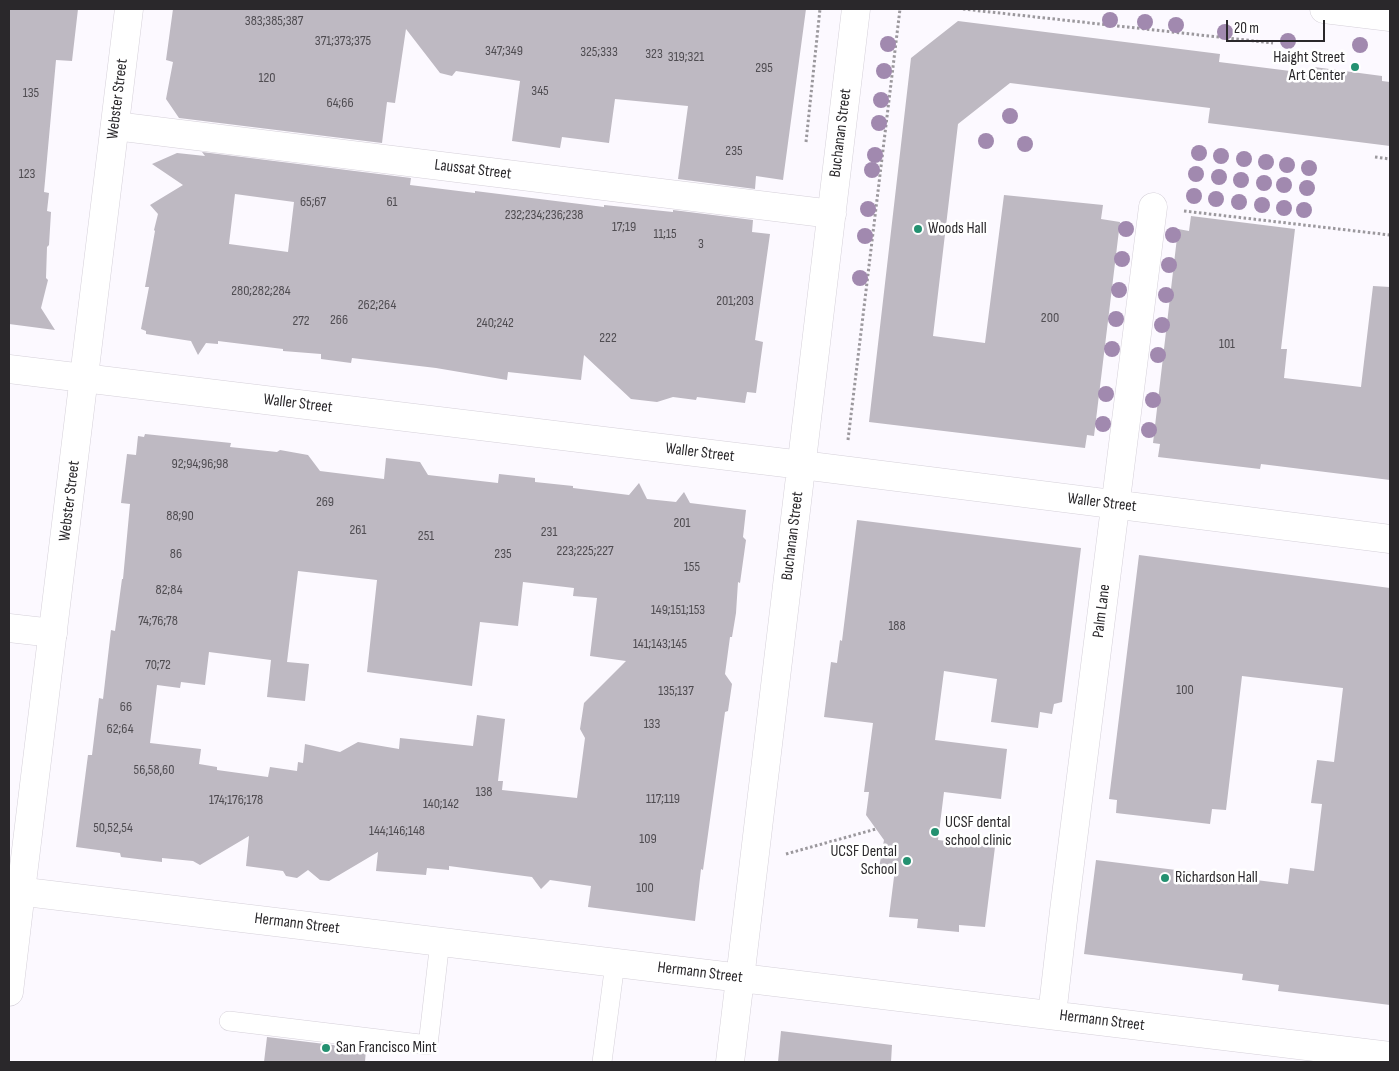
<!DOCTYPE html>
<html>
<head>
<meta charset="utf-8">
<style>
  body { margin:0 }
  #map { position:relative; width:1399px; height:1071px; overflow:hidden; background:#fcf9ff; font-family:"Sofia Sans Condensed",sans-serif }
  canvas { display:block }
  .frame { position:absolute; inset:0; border:10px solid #2a282b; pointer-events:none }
  .scale { position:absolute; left:1226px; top:20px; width:99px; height:22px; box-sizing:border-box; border:2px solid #2a282b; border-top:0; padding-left:6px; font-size:15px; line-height:18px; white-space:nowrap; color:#2a282b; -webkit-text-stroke:4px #fff; paint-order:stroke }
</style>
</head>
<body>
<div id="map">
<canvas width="1399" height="1071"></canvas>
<div class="frame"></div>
<div class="scale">20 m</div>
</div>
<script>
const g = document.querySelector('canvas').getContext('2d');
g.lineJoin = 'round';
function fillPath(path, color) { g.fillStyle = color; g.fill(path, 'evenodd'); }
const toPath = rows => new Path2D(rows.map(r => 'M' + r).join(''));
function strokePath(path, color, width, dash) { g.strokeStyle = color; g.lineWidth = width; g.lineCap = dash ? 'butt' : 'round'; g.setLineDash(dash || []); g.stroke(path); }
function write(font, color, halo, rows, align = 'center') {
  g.font = font + ' "Sofia Sans Condensed",sans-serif'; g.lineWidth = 5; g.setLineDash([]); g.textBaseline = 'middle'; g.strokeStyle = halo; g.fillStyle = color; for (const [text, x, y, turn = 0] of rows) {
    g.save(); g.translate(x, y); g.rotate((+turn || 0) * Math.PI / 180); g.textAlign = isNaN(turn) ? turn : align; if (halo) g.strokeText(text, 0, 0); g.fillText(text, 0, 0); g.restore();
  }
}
fillPath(toPath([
  [9,9,78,9,72,61,56,60,44,192,49,193,47,211,51,212,49,245,47,247,46,278,48,280,41,308,55,330,9,324],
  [173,9,806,9,783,180,756,176,755,189,678,179,688,106,615,99,609,143,562,137,560,148,512,141,520,81,456,71,452,76,440,73,406,29,395,103,387,102,382,143,179,118,166,99,173,62,166,60],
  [958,21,1220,54,1219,62,1314,74,1314,67,1382,76,1382,81,1390,82,1390,146,1208,123,1210,108,1010,83,958,124,933,336,985,343,1004,195,1103,205,1101,219,1120,222,1094,436,1087,435,1085,448,869,422,911,58],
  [202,152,411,178,410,185,475,193,475,191,604,207,604,205,673,212,673,210,753,220,752,232,770,234,755,340,763,342,756,393,747,392,745,403,697,397,696,400,673,397,657,402,631,399,584,355,581,380,508,372,507,380,436,368,352,358,351,363,321,359,321,354,283,351,283,349,218,341,218,344,206,343,198,355,191,341,146,334,146,331,141,329,149,287,145,287,155,231,154,230,158,214,150,205,183,185,152,164,177,153,205,156],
  [235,194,294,202,288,252,229,244],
  [1191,216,1295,229,1281,349,1287,349,1284,378,1361,387,1373,286,1390,287,1390,480,1261,464,1260,469,1158,457,1160,444,1153,443,1178,229,1189,231],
  [145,434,231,443,230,447,277,452,280,450,308,455,320,471,384,479,386,458,420,462,428,475,498,483,499,474,535,478,535,482,573,486,573,488,629,495,639,483,647,499,676,502,684,492,690,503,746,510,743,537,746,540,740,583,738,582,736,613,732,637,730,637,725,674,732,684,728,711,725,712,703,870,701,869,695,921,588,907,591,886,550,880,541,889,532,877,449,866,449,870,427,868,426,875,376,871,378,852,329,881,320,880,308,870,297,878,286,876,283,871,246,866,249,836,200,865,193,861,162,858,162,862,121,857,120,853,76,847,88,755,92,755,99,698,103,699,111,630,115,631,122,579,123,579,130,504,121,503,127,454,136,455,138,436,144,437],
  [298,571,377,580,367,672,472,686,480,622,518,626,523,582,574,588,573,596,597,598,590,656,626,661,584,703,580,729,585,738,577,798,502,790,503,781,498,781,505,719,477,715,473,746,400,738,399,749,358,742,340,752,305,744,303,763,298,762,297,771,270,767,268,777,217,770,217,767,199,764,201,749,150,743,157,685,180,688,181,682,205,685,209,652,271,660,267,697,305,701,309,664,287,662],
  [857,520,1081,548,1062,702,1054,704,1052,714,1040,712,1038,728,991,722,997,679,944,671,935,740,1007,749,1001,799,944,792,938,840,995,847,985,927,959,925,959,932,917,928,918,919,889,917,895,869,879,868,884,840,866,815,869,792,864,792,873,723,824,717,831,662,837,663,840,640,842,641],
  [1139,555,1390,588,1390,1005,1278,991,1279,985,1242,980,1243,974,1084,954,1096,860,1288,884,1290,868,1314,871,1322,804,1311,803,1317,760,1334,762,1343,688,1242,676,1226,810,1212,809,1210,824,1116,813,1117,800,1109,799],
  [781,1031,892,1045,891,1062,778,1062],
  [267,1037,366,1049,365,1062,264,1062]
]), '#beb9c2');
const lane = toPath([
  [229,1021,428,1045,440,941],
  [602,1062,615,963]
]);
const street = toPath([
  [1324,9,1390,17],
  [115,126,832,214],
  [9,369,802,465,1390,539],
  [9,628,53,633],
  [9,890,1390,1056],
  [9,992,21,891],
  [1052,1015,1064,911,1153,207],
  [730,1062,856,9]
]);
const secondary = toPath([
  [21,891,129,9]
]);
strokePath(lane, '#d5d0d9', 20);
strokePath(street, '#d5d0d9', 29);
strokePath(secondary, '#d5d0d9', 29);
strokePath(toPath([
  [963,9,1273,43],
  [806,142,820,9],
  [1375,157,1390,159],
  [1184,211,1390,235],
  [848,440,900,9],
  [786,854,876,829]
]), '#9b989d', 3, [2.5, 2.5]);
strokePath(lane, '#fff', 19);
strokePath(street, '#fff', 28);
strokePath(secondary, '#fff', 28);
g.fillStyle = '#a189af';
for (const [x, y] of [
  [1110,20],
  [1145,22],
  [1176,25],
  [1225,32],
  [1288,41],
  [888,44],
  [1360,45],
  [884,71],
  [881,100],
  [1010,116],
  [879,123],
  [986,141],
  [1025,144],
  [1199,153],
  [875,155],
  [1221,156],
  [1244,159],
  [1266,162],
  [1287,165],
  [1309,168],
  [872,170],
  [1196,174],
  [1219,177],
  [1241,180],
  [1264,183],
  [1284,185],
  [1307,188],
  [1194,196],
  [1216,199],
  [1239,202],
  [1262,205],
  [1284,208],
  [868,209],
  [1304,210],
  [1126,229],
  [1173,235],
  [865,236],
  [1122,259],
  [1169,265],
  [860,278],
  [1119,290],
  [1166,295],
  [1116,319],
  [1162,325],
  [1112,349],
  [1158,355],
  [1106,394],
  [1153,400],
  [1103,424],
  [1149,430]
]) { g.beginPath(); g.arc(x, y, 8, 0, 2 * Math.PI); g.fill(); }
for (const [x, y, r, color] of [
  [1355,67,5,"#249171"],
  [918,229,5,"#249171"],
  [935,832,5,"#249171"],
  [907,861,5,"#249171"],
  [1165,878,5,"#249171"],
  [326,1048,5,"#249171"]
]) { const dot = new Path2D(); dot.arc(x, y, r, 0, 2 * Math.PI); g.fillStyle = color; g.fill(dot); strokePath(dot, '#fff', 2); }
write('14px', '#4f4c51', null, [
  ["383;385;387",274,21],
  ["371;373;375",343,41],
  ["347;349",504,51],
  ["325;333",599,52],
  ["323",654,54],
  ["319;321",686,57],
  ["295",764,68],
  ["120",267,78],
  ["345",540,91],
  ["135",31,93],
  ["64;66",340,103],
  ["235",734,151],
  ["123",27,174],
  ["65;67",313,202],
  ["61",392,202],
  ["232;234;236;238",544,215],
  ["17;19",624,227],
  ["11;15",665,234],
  ["3",701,244],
  ["280;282;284",261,291],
  ["201;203",735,301],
  ["262;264",377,305],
  ["200",1050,318],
  ["266",339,320],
  ["272",301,321],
  ["240;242",495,323],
  ["222",608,338],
  ["101",1227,344],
  ["92;94;96;98",200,464],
  ["269",325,502],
  ["88;90",180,516],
  ["201",682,523],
  ["261",358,530],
  ["231",549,532],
  ["251",426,536],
  ["223;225;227",585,551],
  ["86",176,554],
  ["235",503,554],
  ["155",692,567],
  ["82;84",169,590],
  ["149;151;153",678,610],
  ["74;76;78",158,621],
  ["188",897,626],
  ["141;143;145",660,644],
  ["70;72",158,665],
  ["100",1185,690],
  ["135;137",676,691],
  ["66",126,707],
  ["133",652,724],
  ["62;64",120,729],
  ["56,58,60",154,770],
  ["138",484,792],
  ["117;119",663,799],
  ["174;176;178",236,800],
  ["140;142",441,804],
  ["50,52,54",113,828],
  ["144;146;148",397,831],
  ["109",648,839],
  ["100",645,888]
]);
write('16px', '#2a282b', '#fff', [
  ["Haight Street",1345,58,"right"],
  ["Art Center",1345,76,"right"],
  ["Woods Hall",928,229],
  ["UCSF dental",945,823],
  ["school clinic",945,841],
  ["UCSF Dental",897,852,"right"],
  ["School",897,870,"right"],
  ["Richardson Hall",1175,878],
  ["San Francisco Mint",336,1048]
], 'left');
write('16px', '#2a282b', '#fff', [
  ["Webster Street",118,99,-83],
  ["Buchanan Street",841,133,-83],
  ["Laussat Street",473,170,7],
  ["Waller Street",298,404,7],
  ["Waller Street",700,453,7],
  ["Webster Street",70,501,-83],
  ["Waller Street",1102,503,7],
  ["Buchanan Street",793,536,-83],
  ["Palm Lane",1102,611,-83],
  ["Hermann Street",297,924,7],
  ["Hermann Street",700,973,7],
  ["Hermann Street",1102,1021,7]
]);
</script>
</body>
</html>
